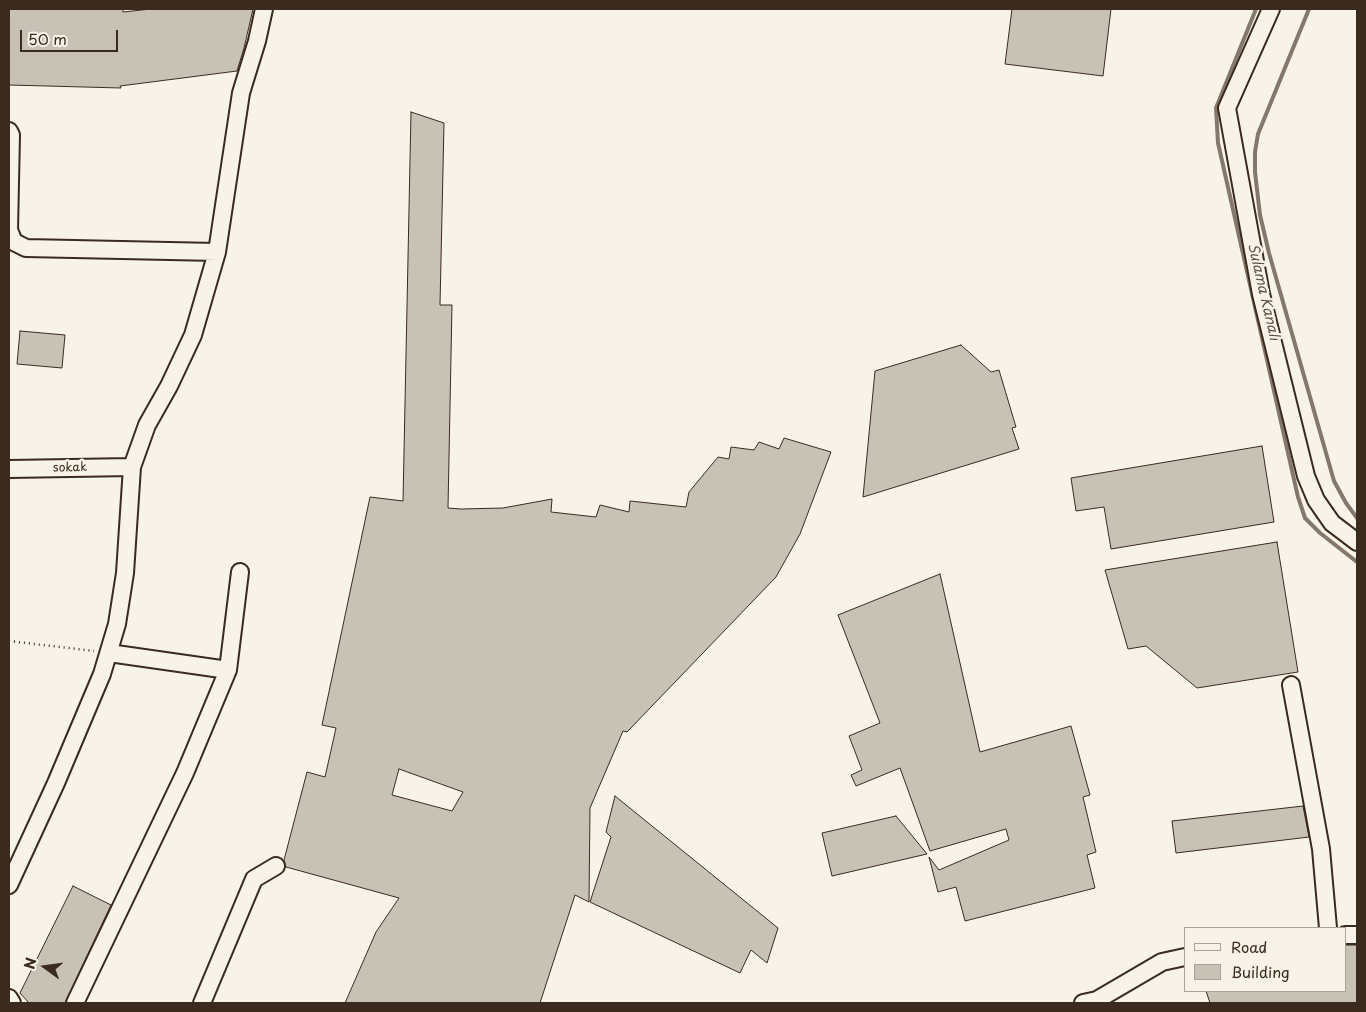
<!DOCTYPE html>
<html>
<head>
<meta charset="utf-8">
<style>
  body { margin:0 }
  #map { position:relative; width:1366px; height:1012px; overflow:hidden; background:#f7f3e8; font-family:"Playpen Sans",sans-serif }
  canvas { display:block }
  .frame { position:absolute; inset:0; border:10px solid #3b2a1e; pointer-events:none }
  .legend { position:absolute; left:1184px; top:927px; width:162px; height:65px; box-sizing:border-box; background:#f7f3e8; border:1px solid #aca397; margin:0; padding:6px 9px; list-style:none; font-size:15px; color:#3b2a1e }
  .legend li { display:flex; align-items:center; gap:10px; height:25px }
  .legend b { width:25px; border:1px solid #aca397 }
  .north { position:absolute; left:20px; top:942px; width:50px; height:50px; -webkit-text-stroke:4px #f7f3e8; paint-order:stroke; rotate:284deg; font-size:14px; font-weight:700; line-height:20px; text-align:center; color:#3b2a1e }
  .north::after { content:''; display:block; margin:auto; width:18px; height:22px; background:#3b2a1e; clip-path:polygon(50% 0,100% 100%,50% 72%,0 100%) }
  .scale { position:absolute; left:20px; top:30px; width:98px; height:22px; box-sizing:border-box; border:2px solid #3b2a1e; border-top:0; padding-left:6px; font-size:15px; line-height:18px; white-space:nowrap; color:#3b2a1e; -webkit-text-stroke:4px #f7f3e8; paint-order:stroke }
</style>
</head>
<body>
<div id="map">
<canvas width="1366" height="1012"></canvas>
<div class="frame"></div>
<ul class="legend">
<li><b style="height:6px;background:#f7f3e8"></b>Road</li>
<li><b style="height:14px;background:#c8c1b6"></b>Building</li>
</ul>
<div class="north">N</div>
<div class="scale">50 m</div>
</div>
<script>
const g = document.querySelector('canvas').getContext('2d');
g.lineJoin = 'round';
const toPath = rows => new Path2D(rows.map(r => 'M' + r).join(''));
function strokePath(path, color, width, dash) { g.strokeStyle = color; g.lineWidth = width; g.lineCap = dash ? 'butt' : 'round'; g.setLineDash(dash || []); g.stroke(path); }
function fillPath(path, color) { g.fillStyle = color; g.fill(path, 'evenodd'); }
function write(font, color, halo, rows, align = 'center') {
  g.font = font + ' "Playpen Sans",sans-serif'; g.lineWidth = 5; g.setLineDash([]); g.textBaseline = 'middle'; g.strokeStyle = halo; g.fillStyle = color; for (const [text, x, y, turn = 0] of rows) {
    g.save(); g.translate(x, y); g.rotate((+turn || 0) * Math.PI / 180); g.textAlign = isNaN(turn) ? turn : align; if (halo) g.strokeText(text, 0, 0); g.fillText(text, 0, 0); g.restore();
  }
}
strokePath(toPath([
  [1256,9,1216,108,1218,143,1298,497,1305,518,1320,533,1357,562],
  [1309,9,1258,134,1255,152,1255,172,1260,215,1269,253,1334,481,1346,503,1357,518]
]), '#84786c', 4);
const building = toPath([
  [9,9,123,9,123,12,151,9,253,9,244,48,237,71,120,86,121,88,9,85,9,9],
  [1012,9,1111,9,1103,76,1005,64,1012,9],
  [411,112,444,123,440,305,452,305,448,508,461,509,503,508,552,499,551,512,596,517,600,505,629,512,630,501,686,507,689,492,718,457,729,459,731,447,754,450,759,442,779,449,784,438,831,452,800,534,776,577,627,732,623,731,590,808,589,902,575,895,540,1003,345,1003,376,932,399,898,286,867,284,860,307,772,325,777,336,728,322,725,370,497,403,501,411,112],
  [399,769,463,792,452,811,392,795,399,769],
  [20,331,65,335,62,368,17,364,20,331],
  [961,345,991,372,999,370,1016,427,1012,428,1019,449,863,497,875,371,961,345],
  [1262,446,1274,522,1111,549,1104,507,1076,511,1071,478,1262,446],
  [1277,542,1298,672,1197,688,1146,646,1128,649,1105,570,1277,542],
  [940,574,980,752,1071,726,1090,795,1083,797,1096,852,1087,855,1095,888,965,921,956,887,938,892,929,857,939,870,1009,840,1006,829,930,851,900,768,856,786,851,775,862,770,849,736,880,723,838,615,940,574],
  [615,796,778,928,767,963,751,950,740,973,590,902,611,837,606,832,615,796],
  [1303,806,1309,837,1176,853,1172,821,1303,806],
  [896,816,927,854,832,876,822,833,896,816],
  [73,886,111,905,65,1003,29,1003,20,993,73,886],
  [1345,945,1357,945,1357,1003,1210,1003,1206,991,1345,991,1345,945]
]);
fillPath(building, '#c8c1b6');
strokePath(building, '#3b2a1e', 1);
const minor = toPath([
  [1271,9,1227,108,1261,294,1306,476,1316,500,1332,523,1357,542],
  [9,131,11,135,9,230,14,242,26,248,217,252],
  [9,469,132,467],
  [109,653,228,670],
  [1291,685,1321,849,1328,928],
  [9,885,56,783,102,674,117,624,125,573,132,467,147,425,169,386,193,335,217,252,241,93,257,41,264,9],
  [1345,935,1357,935],
  [9,998,12,1003],
  [75,1003,185,773,228,670,240,572],
  [202,1003,254,879,276,866],
  [1083,1003,1097,1000,1162,962,1185,957]
]);
strokePath(minor, '#3b2a1e', 20);
strokePath(toPath([
  [9,641,94,651]
]), '#3b2a1e', 2.5, [1, 4]);
strokePath(minor, '#f7f3e8', 16);
write('12px', '#3b2a1e', '#f7f3e8', [
  ["sokak",70,468,-1]
]);
write('italic 14px', '#5f5145', '#f7f3e8', [
  ["Sulama Kanalı",1263,292,77]
]);
</script>
</body>
</html>
